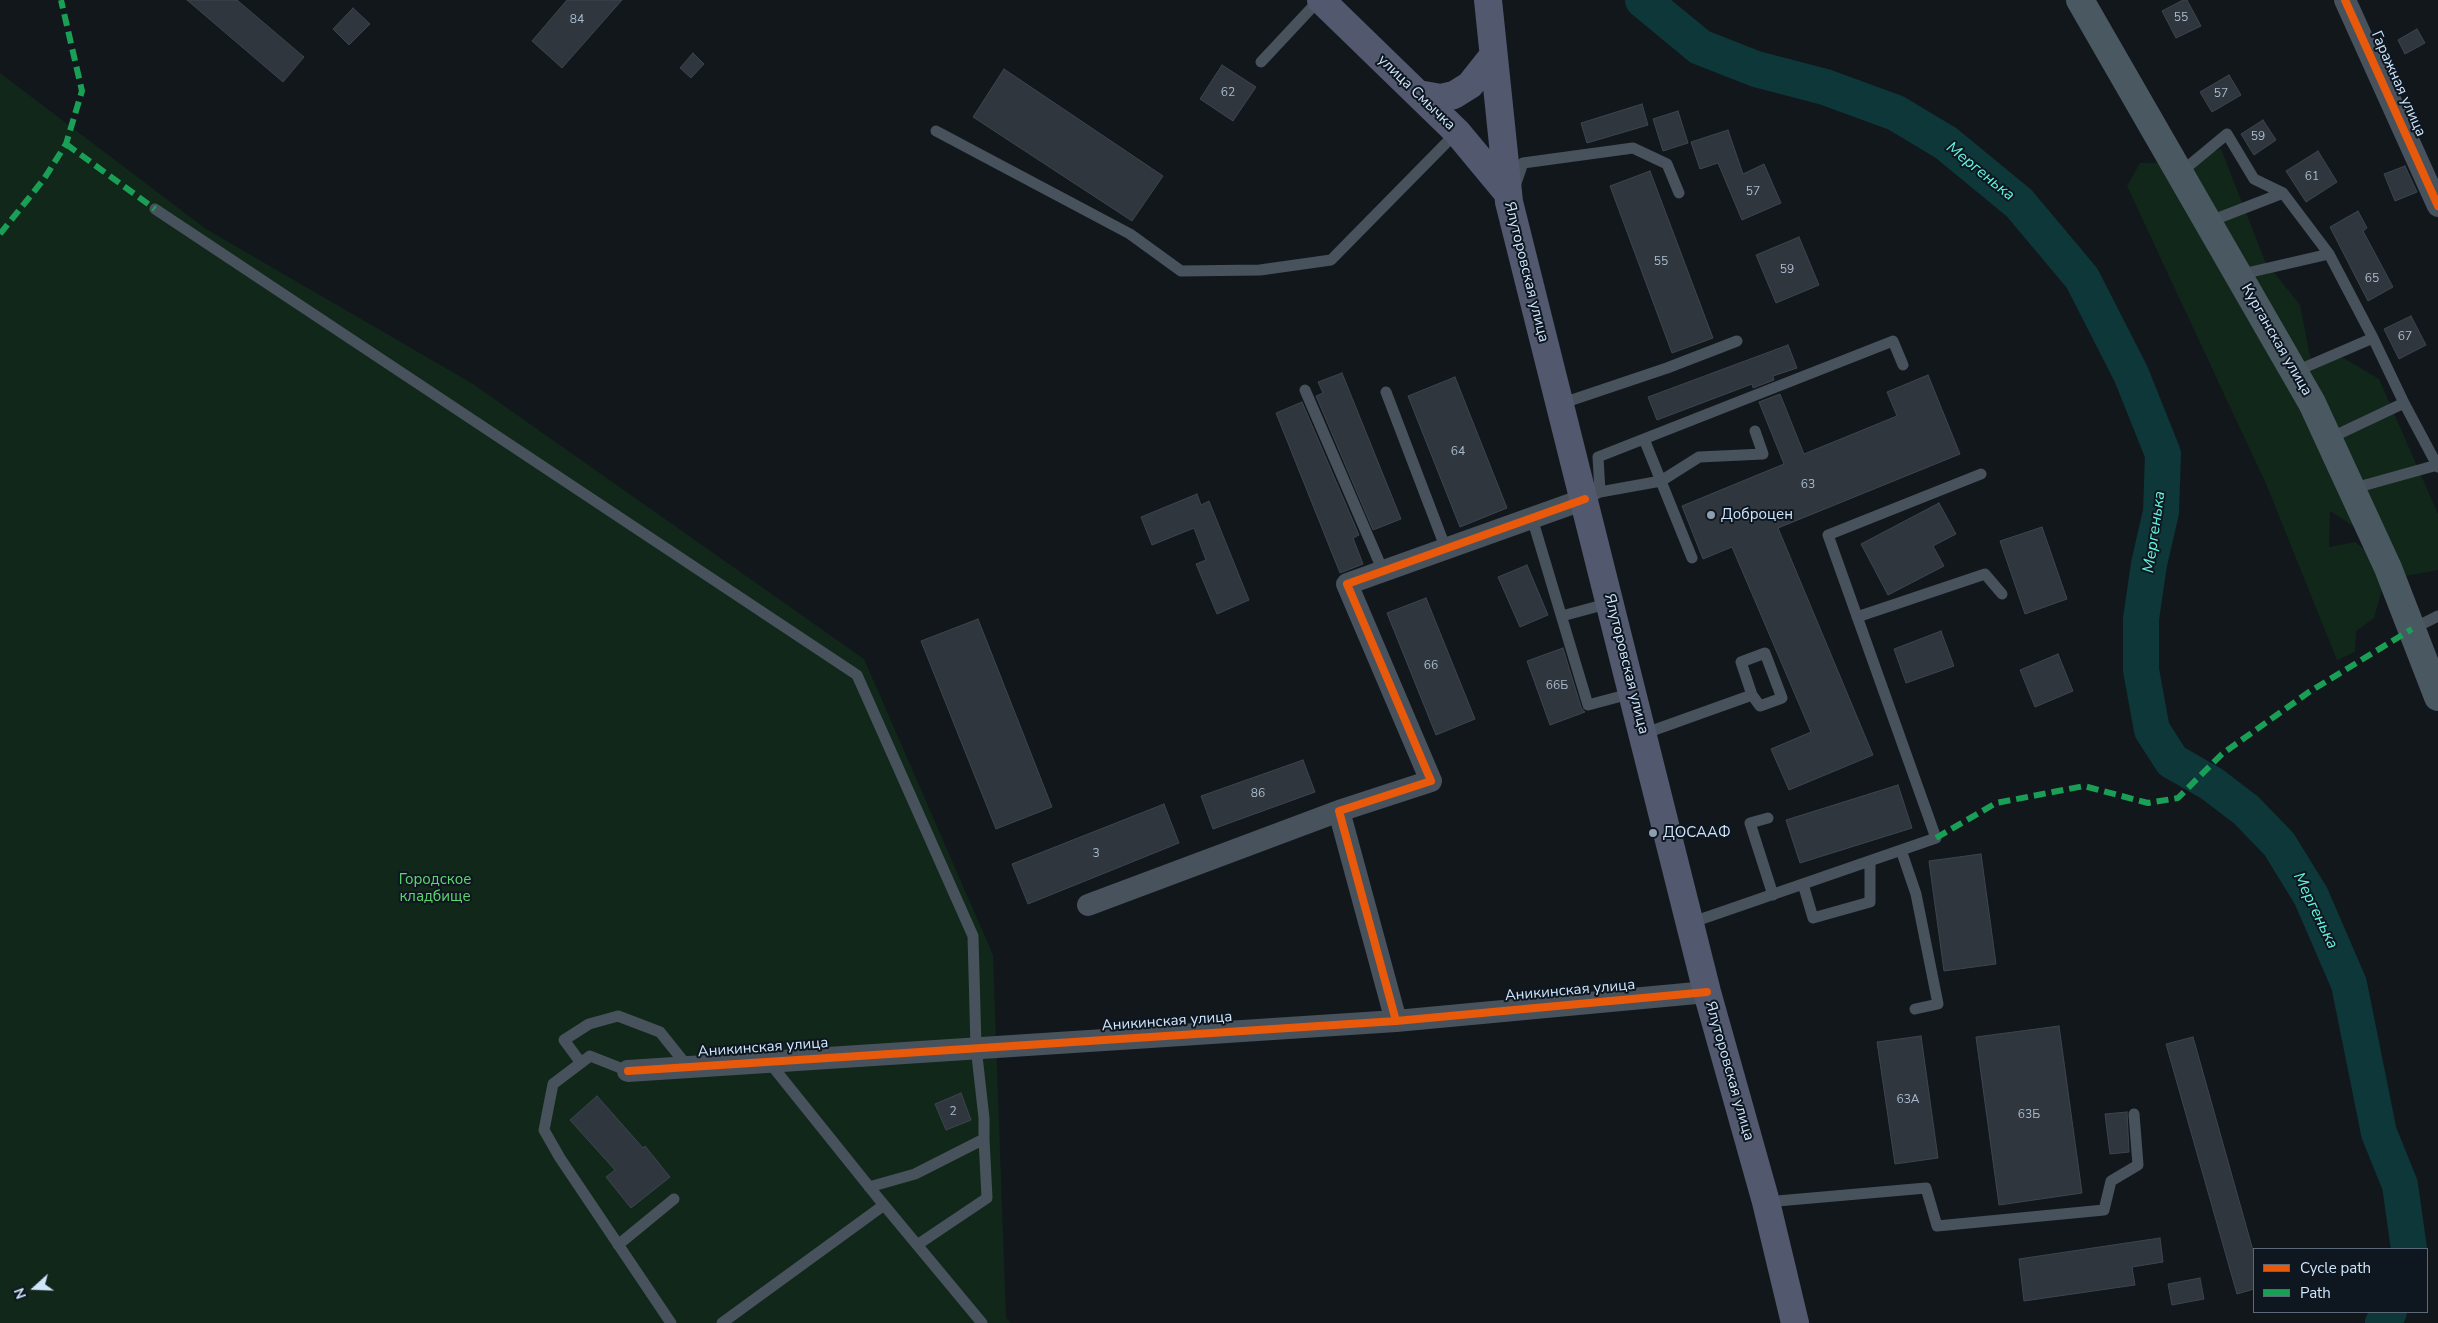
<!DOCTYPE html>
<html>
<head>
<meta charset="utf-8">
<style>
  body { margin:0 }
  #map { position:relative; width:2438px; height:1323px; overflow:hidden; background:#12171c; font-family:"Nunito Sans",sans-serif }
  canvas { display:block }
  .legend { position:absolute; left:2253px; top:1248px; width:175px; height:65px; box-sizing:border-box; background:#0e1620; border:1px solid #5b6978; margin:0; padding:6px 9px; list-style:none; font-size:15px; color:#cfe6fc }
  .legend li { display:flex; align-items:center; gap:10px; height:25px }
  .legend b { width:25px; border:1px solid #5b6978 }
  .north { position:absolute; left:10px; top:1263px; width:50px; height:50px; -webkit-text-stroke:4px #0e1620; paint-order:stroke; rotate:250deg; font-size:14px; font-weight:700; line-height:20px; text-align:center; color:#cfe6fc }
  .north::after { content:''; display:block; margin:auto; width:18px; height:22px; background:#cfe6fc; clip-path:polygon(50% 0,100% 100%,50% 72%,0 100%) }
</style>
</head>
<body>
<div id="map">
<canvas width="2438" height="1323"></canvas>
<ul class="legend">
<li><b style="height:6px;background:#e8590c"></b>Cycle path</li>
<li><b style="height:6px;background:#1a9f57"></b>Path</li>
</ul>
<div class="north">N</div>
</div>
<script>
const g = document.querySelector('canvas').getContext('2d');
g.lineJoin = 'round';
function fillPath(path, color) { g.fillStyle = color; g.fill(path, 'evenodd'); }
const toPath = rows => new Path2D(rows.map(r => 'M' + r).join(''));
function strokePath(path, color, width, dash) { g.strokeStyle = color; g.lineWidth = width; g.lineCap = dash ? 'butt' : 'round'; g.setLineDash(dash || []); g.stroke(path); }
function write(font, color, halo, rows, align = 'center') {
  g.font = font + ' "Nunito Sans",sans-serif'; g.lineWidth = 4; g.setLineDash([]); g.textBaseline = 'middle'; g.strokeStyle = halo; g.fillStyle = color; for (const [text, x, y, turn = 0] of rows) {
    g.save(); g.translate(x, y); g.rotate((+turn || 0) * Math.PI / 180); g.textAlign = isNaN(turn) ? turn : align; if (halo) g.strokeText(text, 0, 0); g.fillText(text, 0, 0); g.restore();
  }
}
fillPath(toPath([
  [0,73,206,229,473,384,864,659,993,955,1006,1318,1011,1323,0,1323],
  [2221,149,2265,261,2300,305,2311,361,2340,356,2379,379,2438,514,2438,570,2399,577,2389,549,2330,511,2329,547,2355,542,2388,568,2374,618,2356,631,2355,652,2337,660,2267,486,2127,186,2140,163,2182,162]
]), '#11271a');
strokePath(toPath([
  [1643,0,1700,47,1756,69,1825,87,1896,113,1946,143,2019,203,2082,278,2131,374,2163,454,2161,512,2149,564,2141,619,2141,670,2152,730,2172,761,2212,784,2246,810,2279,844,2311,896,2349,984,2379,1133,2400,1185,2409,1249],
  [2383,1323,2389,1312]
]), '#0d3738', 36);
const building = toPath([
  [187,0,237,0,304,57,283,82,187,0],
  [567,0,622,0,562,68,532,41,567,0],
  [2183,0,2187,0,2201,26,2176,38,2162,11,2183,0],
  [353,8,370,24,349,45,333,29,353,8],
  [2417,29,2425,43,2405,54,2398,40,2417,29],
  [693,53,704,64,691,78,680,68,693,53],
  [1222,65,1256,87,1233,121,1200,99,1222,65],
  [1004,69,1163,176,1132,221,973,117,1004,69],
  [2229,75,2241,95,2212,112,2200,92,2229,75],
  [1642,104,1648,125,1587,143,1581,123,1642,104],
  [1678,111,1688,143,1663,151,1653,119,1678,111],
  [2263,120,2276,140,2254,155,2241,134,2263,120],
  [1728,130,1743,174,1764,164,1781,203,1742,220,1718,163,1700,169,1691,142,1728,130],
  [2318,151,2337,182,2306,202,2286,171,2318,151],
  [2405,166,2417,192,2395,201,2384,174,2405,166],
  [1650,171,1713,338,1672,353,1610,186,1650,171],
  [2358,211,2367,228,2363,231,2393,287,2368,301,2330,227,2358,211],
  [1799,237,1819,285,1776,303,1756,255,1799,237],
  [2411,316,2426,345,2399,359,2384,329,2411,316],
  [1788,345,1797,368,1773,376,1774,380,1753,388,1752,384,1657,420,1648,397,1788,345],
  [1342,373,1401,519,1373,530,1316,396,1323,393,1318,382,1342,373],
  [1928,375,1960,454,1778,528,1873,755,1789,790,1771,749,1811,732,1732,547,1703,559,1682,506,1784,464,1759,402,1780,394,1804,454,1897,416,1887,392,1928,375],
  [1455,377,1507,508,1460,527,1408,396,1455,377],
  [1302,402,1359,535,1353,538,1363,564,1340,573,1276,413,1302,402],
  [1197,494,1201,505,1209,501,1249,600,1217,614,1196,564,1206,560,1194,528,1152,545,1141,517,1197,494],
  [1939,503,1956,534,1933,546,1944,566,1888,595,1861,544,1939,503],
  [2042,527,2067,599,2025,614,2000,541,2042,527],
  [1527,565,1548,615,1520,627,1498,577,1527,565],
  [1426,598,1475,719,1436,735,1387,613,1426,598],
  [978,619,1052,807,996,829,921,641,978,619],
  [1941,631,1954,666,1906,683,1894,649,1941,631],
  [1563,648,1581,707,1585,712,1550,725,1527,661,1563,648],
  [2058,654,2073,691,2035,707,2020,670,2058,654],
  [1303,760,1315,792,1213,829,1201,796,1303,760],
  [1898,785,1912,828,1800,863,1786,820,1898,785],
  [1164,804,1179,843,1028,904,1012,864,1164,804],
  [1981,854,1996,964,1944,971,1929,861,1981,854],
  [2059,1026,2082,1193,1999,1205,1976,1037,2059,1026],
  [1921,1036,1938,1158,1895,1164,1877,1042,1921,1036],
  [2193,1037,2254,1254,2254,1289,2237,1294,2166,1044,2193,1037],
  [961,1093,971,1120,946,1130,935,1104,961,1093],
  [597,1096,643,1148,645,1146,670,1177,631,1208,606,1177,615,1170,570,1120,597,1096],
  [2127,1112,2129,1152,2110,1154,2105,1114,2127,1112],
  [2160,1238,2163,1262,2132,1267,2135,1285,2024,1301,2019,1259,2160,1238],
  [2200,1278,2204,1299,2172,1305,2168,1284,2200,1278]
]);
fillPath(building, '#30363e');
strokePath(building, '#3c454f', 1);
strokePath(toPath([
  [1261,62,1319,0],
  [936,131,1130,234,1181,271,1260,270,1331,260,1457,132],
  [2180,173,2227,134,2254,179,2283,193],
  [1515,186,1523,163,1633,148,1667,164,1679,193],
  [155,209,857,675,973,936,976,1047,984,1118,984,1139,915,1174,869,1187],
  [2208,222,2283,193,2329,254],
  [2238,275,2329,254,2373,338],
  [2294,372,2373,338,2404,403,2328,439],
  [1305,390,1383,571],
  [1386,392,1446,549],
  [2404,403,2437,465],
  [1560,404,1667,368,1737,341],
  [1644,439,1692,558],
  [2351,489,2437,465,2438,467],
  [1600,492,1661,481,1699,457,1763,454,1755,431],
  [1585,499,1600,492,1598,457,1893,341,1903,365],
  [1532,518,1588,705,1633,693],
  [1562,616,1610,603],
  [1857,617,1985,574,2002,594],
  [2412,629,2438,616],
  [1643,734,1752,695,1760,706,1782,698,1765,653,1741,662,1752,695],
  [1768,818,1750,823,1773,895],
  [1901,850,1916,894,1938,1004,1915,1009],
  [1803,884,1813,918,1870,902,1870,861],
  [1690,923,1936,838,1828,535,1981,474],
  [769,1062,879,1199,982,1323],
  [581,1063,564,1040,589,1024,618,1016,660,1032,688,1067],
  [628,1071,590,1056,553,1084,544,1130,560,1158,671,1323],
  [1766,1202,1926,1188,1937,1226,2104,1210,2111,1181,2138,1165,2134,1114],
  [618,1245,674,1199],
  [917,1245,987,1198,984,1139],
  [722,1323,884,1205]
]), '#48525c', 11);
strokePath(toPath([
  [2345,0,2438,206],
  [1088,905,1339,811],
  [1396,1021,1339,811,1431,781,1347,584,1585,499],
  [628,1071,1396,1021,1707,992]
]), '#48525c', 22);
strokePath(toPath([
  [2080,0,2312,403,2388,568,2438,697]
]), '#4a5862', 28);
strokePath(toPath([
  [1321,0,1457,132,1506,191],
  [1488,0,1509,202,1707,992,1766,1202,1795,1323],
  [1418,94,1441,98,1454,95,1470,85,1493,56]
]), '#52586e', 28);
strokePath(toPath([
  [66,144,155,209],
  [0,234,44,179,66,144,82,91,61,0],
  [1936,838,1996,803,2084,786,2148,803,2178,798,2222,754,2309,692,2412,629]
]), '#1a9f57', 6, [12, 6]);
strokePath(toPath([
  [2345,0,2438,206],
  [1396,1021,1339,811,1431,781,1347,584,1585,499],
  [628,1071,1396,1021,1707,992]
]), '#e8590c', 8);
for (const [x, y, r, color] of [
  [1711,515,5,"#8d9eae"],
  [1653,833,5,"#8d9eae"]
]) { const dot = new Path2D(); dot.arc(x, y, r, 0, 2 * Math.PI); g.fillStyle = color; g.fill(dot); strokePath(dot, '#0e1620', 2); }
write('12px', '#a7bacc', null, [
  ["55",2181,18],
  ["84",577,20],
  ["62",1228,93],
  ["57",2221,94],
  ["59",2258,137],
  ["61",2312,177],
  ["57",1753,192],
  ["55",1661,262],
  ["59",1787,270],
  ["65",2372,279],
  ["67",2405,337],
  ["64",1458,452],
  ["63",1808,485],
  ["66",1431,666],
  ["66Б",1557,686],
  ["86",1258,794],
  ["3",1096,854],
  ["63А",1908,1100],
  ["2",953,1112],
  ["63Б",2029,1115]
]);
write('15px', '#cfe6fc', '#0e1620', [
  ["Гаражная улица",2398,84,66],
  ["улица Смычка",1416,93,44],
  ["Ялуторовская улица",1526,272,76],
  ["Курганская улица",2276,340,60],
  ["Ялуторовская улица",1626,664,76],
  ["Аникинская улица",1570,991,-5],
  ["Аникинская улица",1167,1022,-4],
  ["Аникинская улица",763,1048,-4],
  ["Ялуторовская улица",1729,1071,74]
]);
write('15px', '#cfe6fc', '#0e1620', [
  ["Доброцен",1721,515],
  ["ДОСААФ",1663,833]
], 'left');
write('15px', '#60d871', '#0e1620', [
  ["Городское",435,880],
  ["кладбище",435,897]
]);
write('italic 16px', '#63f7e2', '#0e1620', [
  ["Мергенька",1980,172,39],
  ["Мергенька",2155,532,-82],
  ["Мергенька",2315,911,64]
]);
</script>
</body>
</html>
